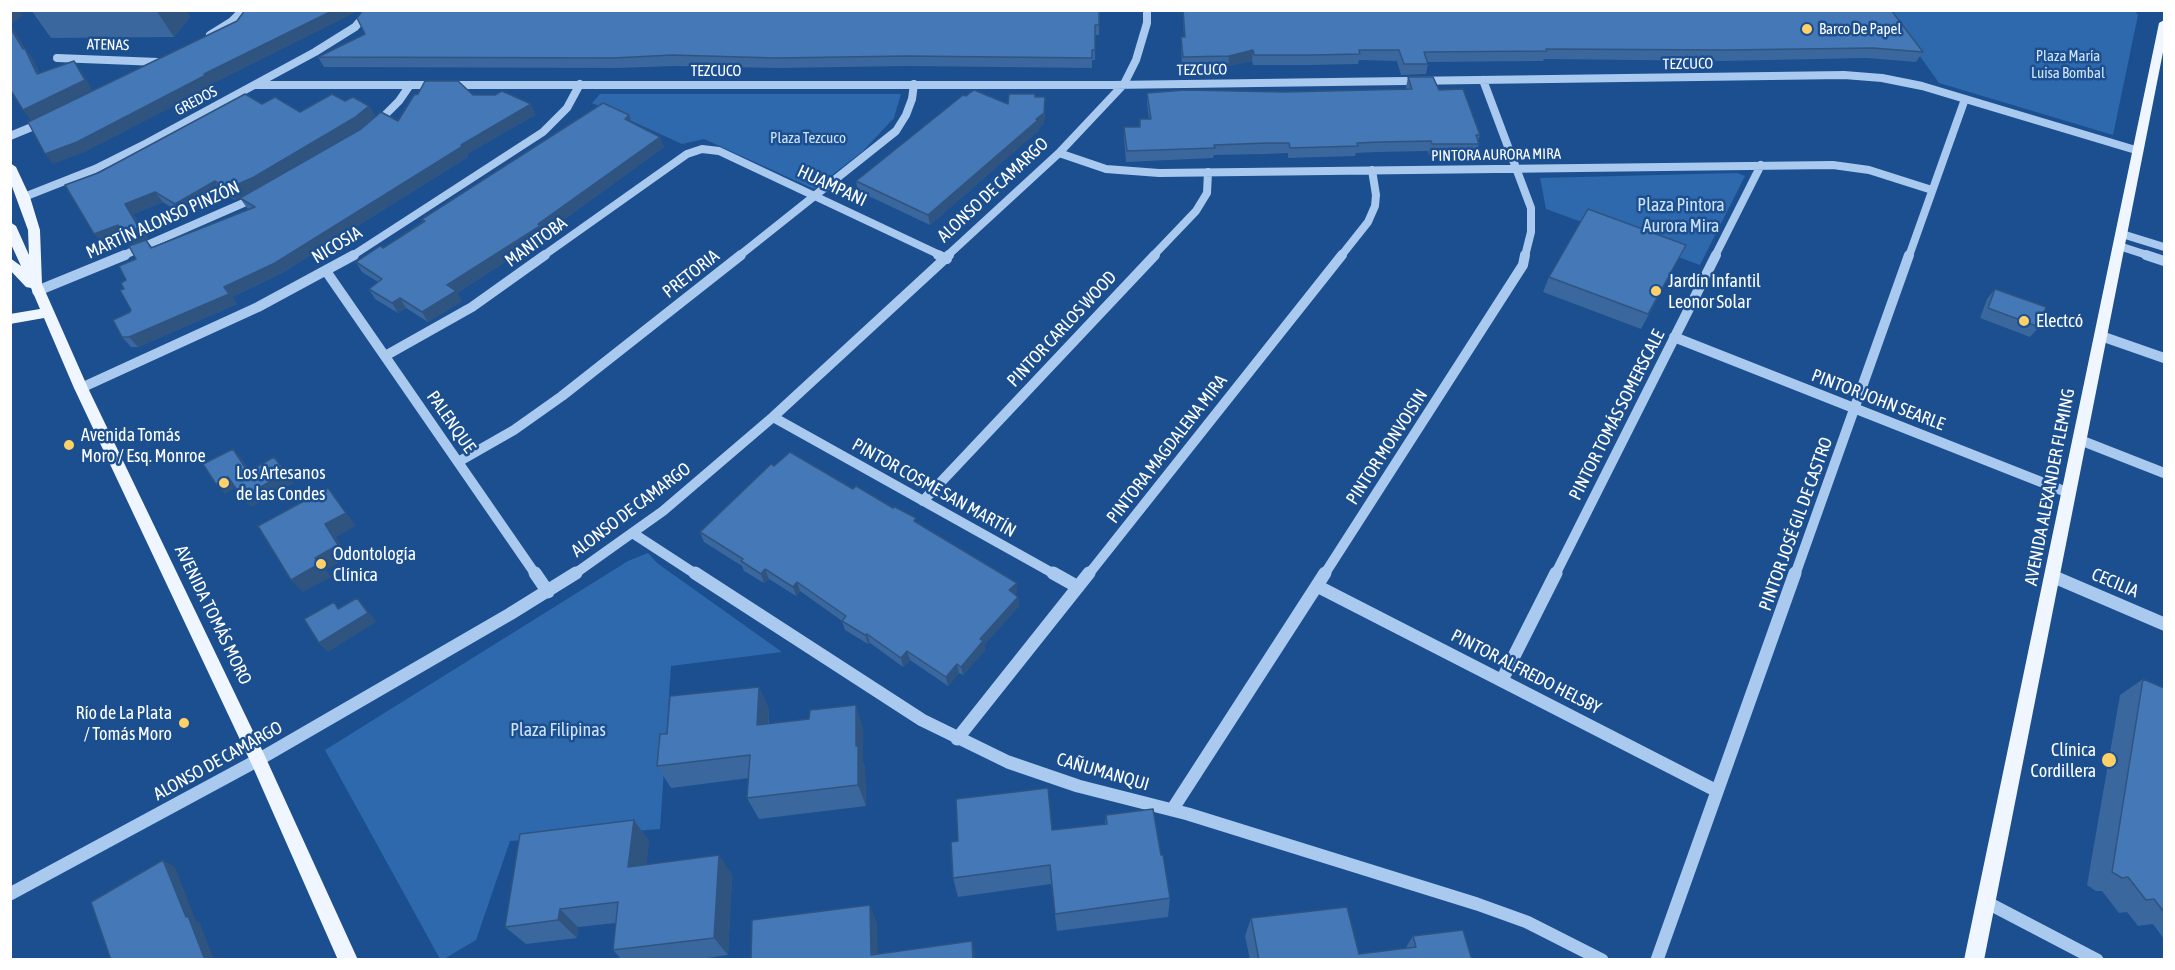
<!DOCTYPE html>
<html>
<head>
<meta charset="utf-8">
<style>
  body { margin:0 }
  #map { position:relative; width:2175px; height:970px; overflow:hidden; background:#1b4f8f; font-family:"Asap Condensed",sans-serif }
  canvas { display:block }
  .frame { position:absolute; inset:0; border:12px solid #fff; pointer-events:none }
</style>
</head>
<body>
<div id="map">
<canvas width="2175" height="970"></canvas>
<div class="frame"></div>
</div>
<script>
const g = document.querySelector('canvas').getContext('2d');
g.lineJoin = 'round';
function fillPath(path, color) { g.fillStyle = color; g.fill(path, 'evenodd'); }
const toPath = rows => new Path2D(rows.map(r => 'M' + r).join(''));
function strokePath(path, color, width, dash) { g.strokeStyle = color; g.lineWidth = width; g.lineCap = dash ? 'butt' : 'round'; g.setLineDash(dash || []); g.stroke(path); }
function write(font, color, halo, rows, align = 'center') {
  g.font = font + ' "Asap Condensed",sans-serif'; g.lineWidth = 5; g.setLineDash([]); g.textBaseline = 'middle'; g.strokeStyle = halo; g.fillStyle = color; for (const [text, x, y, turn = 0] of rows) {
    g.save(); g.translate(x, y); g.rotate((+turn || 0) * Math.PI / 180); g.textAlign = isNaN(turn) ? turn : align; if (halo) g.strokeText(text, 0, 0); g.fillText(text, 0, 0); g.restore();
  }
}
fillPath(toPath([
  [1888,11,2135,11,2138,15,2113,135,1939,83],
  [600,94,901,94,894,118,863,151,814,189,704,139,682,144,592,103],
  [1737,173,1745,176,1700,265,1546,209,1540,178],
  [648,553,657,563,782,652,671,666,660,829,510,841,476,940,444,959,440,959,325,750,628,561]
]), '#2e69ad');
strokePath(toPath([
  [210,35,231,22,243,10],
  [57,58,158,62],
  [1483,80,1531,208,1531,232,1525,256],
  [255,85,1112,85,1844,75,1882,78,1922,86,2139,151],
  [376,124,399,101,410,85],
  [10,136,44,122],
  [1059,153,1106,169,1159,173,1833,165,1869,170,1932,190],
  [24,197,95,169,147,143,315,52,355,27,370,10],
  [2122,234,2164,247],
  [2119,246,2150,256],
  [122,256,255,198],
  [352,256,543,132,567,108,580,84],
  [543,256,687,154,702,149,719,151,942,256],
  [739,256,896,131,906,115,912,99,914,84],
  [947,256,1059,153,1124,84,1136,60,1147,23,1147,10],
  [1153,256,1196,211,1207,193,1208,172],
  [1341,256,1368,222,1375,206,1376,195,1372,170],
  [1715,256,1761,165],
  [1909,256,1965,99]
]), '#a9c9ee', 8);
strokePath(toPath([
  [938,255,947,259],
  [2146,255,2164,261],
  [326,271,536,575],
  [37,291,125,255],
  [2101,336,2164,358],
  [1674,337,2069,493],
  [385,356,472,307,545,255],
  [81,388,258,307,354,255],
  [773,417,1056,575],
  [2080,440,2164,473],
  [458,462,514,430,562,396,741,255],
  [923,501,1155,255],
  [634,534,697,575],
  [573,575,663,511,773,417,949,255],
  [1088,575,1342,255],
  [1324,575,1523,265,1525,255],
  [1555,575,1716,255],
  [1795,575,1909,255]
]), '#a9c9ee', 10);
strokePath(toPath([
  [535,573,548,592],
  [695,573,922,720,1008,762,1078,786,1188,814,1477,904,1527,922,1602,960],
  [1053,573,1078,587],
  [2052,576,2164,624],
  [1317,586,1717,791],
  [1502,680,1556,573],
  [957,739,1089,573],
  [1172,810,1325,573],
  [10,894,258,760,510,614,576,573],
  [1986,902,2097,960],
  [1657,960,1795,573]
]), '#a9c9ee', 13);
fillPath(toPath([
  [2164,20,2164,47,1984,960,1964,960,2159,23,2164,20],
  [10,163,16,167,30,197,40,230,42,284,88,388,264,754,358,960,338,960,252,765,74,388,44,318,10,324,10,314,40,309,31,288,26,287,10,270,10,258,21,266,10,242,10,222,16,226,29,255,28,230,10,181,10,163]
]), '#f0f6ff');
fillPath(toPath([
  [31,10,185,10,190,17,174,37,51,38],
  [1100,10,1099,35,1095,35,1095,60,1092,60,1092,68,908,66,779,68,676,66,617,68,324,67,318,57],
  [1183,10,1891,10,1923,52,1916,62,1867,58,1722,61,1544,59,1543,61,1428,62,1428,64,1426,74,1401,75,1397,61,1359,60,1358,64,1310,65,1253,65,1252,61,1228,66,1182,67,1181,47,1181,37,1184,37,1183,20],
  [1408,77,1439,90,1480,135,1478,141,1479,144,1476,154,1429,155,1428,151,1378,152,1356,153,1355,156,1288,158,1288,153,1266,154,1214,155,1213,158,1126,162,1124,138,1124,127,1139,127,1140,119,1149,119,1147,103,1147,93,1285,92,1406,89,1406,87],
  [473,95,531,104,535,115,467,154,468,157,282,273,232,297,237,304,138,347,131,347,122,337,131,310,124,289,126,280,136,259,132,245,124,236,103,244,98,173,262,104,300,112,345,101,369,106,375,116,360,129,323,151,398,121],
  [222,192,235,200,243,196,240,198,247,208,249,209,152,247,146,240,139,242,148,239,133,214,163,202,183,215],
  [966,96,1008,104,1045,107,1044,123,1039,128,1039,130,930,225,858,191,856,181],
  [632,122,664,147,544,234,545,236,457,293,462,301,428,322,406,308,398,313,375,299,369,289,378,282,362,272,356,262,383,248,423,221,422,219],
  [1686,245,1641,329,1543,292,1549,277],
  [1995,289,2039,327,2030,337,1980,318,1987,299],
  [774,466,853,489,916,522,1017,592,1015,594,1018,597,1019,606,984,645,985,650,963,675,959,673,948,686,910,660,903,667,870,643,868,644,845,630,842,621,800,591,796,596,769,579,764,583,744,571,742,566,704,542,700,532],
  [2143,679,2164,688,2164,939,2153,924,2138,926,2127,912,2119,913,2102,891,2096,891,2087,885,2120,695],
  [759,687,769,710,769,723,863,728,863,762,865,768,866,806,759,819,747,798,749,778,671,788,657,766,667,734],
  [1106,815,1161,855,1170,898,1168,917,1057,931,1051,884,958,897,953,878,958,841,1105,824],
  [634,820,649,841,646,864,732,874,728,955,692,960,622,960,613,950,616,923,578,927,577,938,526,944,505,927],
  [1251,918,1359,954,1405,949,1413,936,1472,960,1250,960,1245,936]
]), '#3a679d');
fillPath(toPath([
  [10,10,20,10,23,15,11,25,25,48,24,47,32,57,45,84,37,74,10,27],
  [156,10,185,10,190,17,174,37],
  [334,10,360,10,212,84,213,86,85,152,53,164,45,154],
  [1253,50,1252,61,1228,66,1229,56],
  [74,61,82,72,92,90,31,121,23,110],
  [1045,97,1044,123,1039,128,1039,130,930,225,928,215,1036,119],
  [531,104,535,115,467,154,468,157,282,273,232,297,237,304,138,347,129,337,224,287,461,145],
  [369,106,375,116,360,129,261,187,235,200,227,189],
  [629,115,633,126,625,119],
  [660,137,664,147,544,234,545,236,457,293,462,301,428,322,422,312,447,285,538,224],
  [215,181,222,192,183,215,175,204],
  [155,192,163,202,133,214,148,239,132,245,124,236,103,244,94,234,125,204],
  [400,298,406,308,398,313,392,303],
  [233,449,242,459,256,481,248,472],
  [274,457,294,483,251,507,242,497],
  [228,477,237,487,225,494,216,484],
  [328,488,356,526,336,537,349,557,326,570,331,577,303,592,291,580,315,558,325,524],
  [765,569,769,579,764,583,761,574],
  [797,582,800,591,796,596,793,587],
  [1017,583,1017,592,1010,600,1009,590],
  [1018,597,1019,606,984,645,985,650,963,675,961,667,980,639],
  [357,598,365,607,376,622,328,652,319,643],
  [867,634,870,643,868,644,865,635],
  [907,651,910,660,903,667,901,658],
  [957,664,959,673,948,686,946,677],
  [759,687,769,710,768,747,757,725],
  [856,705,863,728,863,762,865,768,866,806,858,785,856,746],
  [634,820,649,841,644,886,628,867],
  [719,855,732,874,728,955,714,938],
  [163,860,175,867,196,921,200,923,214,960,205,960,186,917],
  [870,905,877,923,878,960,871,955],
  [560,909,578,927,577,938,558,920],
  [972,941,976,960,973,960]
]), '#305480');
const building = toPath([
  [245,10,334,10,204,74,206,75,77,142,45,154,28,122,237,21,245,10],
  [363,10,1099,10,1099,25,1095,25,1095,50,1092,50,1092,58,907,56,776,58,672,55,614,58,318,57,365,34,357,18,363,10],
  [1183,10,1891,10,1923,52,1873,48,1727,50,1546,49,1547,51,1424,52,1428,64,1404,64,1399,50,1359,50,1360,54,1312,55,1254,55,1253,50,1229,56,1183,57,1181,37,1185,37,1183,10],
  [10,27,23,49,24,47,37,74,74,61,85,80,23,110,10,89,10,27],
  [1408,77,1433,77,1439,90,1463,89,1480,135,1476,135,1479,144,1432,144,1431,141,1380,142,1357,143,1358,146,1290,148,1289,143,1267,143,1214,145,1215,148,1127,151,1124,127,1140,127,1140,119,1151,119,1147,93,1185,90,1285,92,1412,89,1408,77],
  [425,81,458,81,473,95,495,95,502,91,531,104,461,145,463,146,275,263,224,287,229,294,129,337,122,337,113,320,130,312,131,310,120,290,124,289,121,283,126,280,119,266,136,259,129,246,146,240,151,248,255,207,240,198,361,129,381,112,398,121,414,95,418,94,425,81],
  [974,90,1008,104,1009,94,1035,94,1035,97,1045,97,1044,113,1036,119,1038,120,928,215,856,181,963,95,966,96,974,90],
  [245,94,262,104,275,97,300,112,332,94,345,101,353,97,369,106,354,118,254,177,227,189,215,181,175,204,155,192,125,204,139,228,123,235,118,225,94,234,65,185,98,173,245,94],
  [603,103,629,115,625,119,660,137,538,224,540,226,447,285,456,291,422,312,400,298,392,303,369,289,382,279,356,262,380,246,383,248,425,221,422,219,603,103],
  [1588,209,1686,245,1648,314,1549,277,1588,209],
  [1995,289,2046,307,2039,327,1988,308,1995,289],
  [233,449,248,472,274,457,286,473,242,497,228,477,216,484,203,464,233,449],
  [790,452,853,489,856,486,893,508,895,507,916,518,914,521,1017,583,1009,590,1018,597,980,639,983,641,961,667,957,664,946,677,907,651,901,658,867,634,865,635,842,621,846,616,797,582,793,587,765,569,761,574,741,561,743,559,700,532,771,464,774,466,790,452],
  [328,488,346,513,325,524,338,545,315,558,319,564,291,580,258,526,328,488],
  [357,598,368,613,319,643,304,619,334,602,338,609,357,598],
  [2143,679,2164,688,2164,912,2154,899,2146,900,2128,877,2122,878,2112,872,2143,679],
  [759,687,757,725,809,719,810,710,856,705,856,746,858,746,858,785,747,798,750,755,657,766,660,734,667,734,670,696,759,687],
  [1048,788,1052,830,1107,824,1106,815,1153,809,1161,855,1163,855,1170,898,1055,914,1050,865,953,878,951,842,958,841,956,799,1048,788],
  [634,820,628,867,719,855,714,938,613,950,618,902,560,909,558,920,505,927,520,834,634,820],
  [163,860,186,917,188,916,205,960,111,960,91,902,163,860],
  [870,905,871,955,972,941,973,960,751,960,752,920,870,905],
  [1347,907,1359,954,1416,947,1413,936,1463,930,1472,960,1259,960,1251,918,1347,907]
]);
fillPath(building, '#4478b7');
strokePath(building, '#305480', 1.5);
for (const [x, y, r, color] of [
  [1807,29,6,"#ffd166"],
  [1656,291,6,"#ffd166"],
  [2024,321,6,"#ffd166"],
  [69,445,6,"#ffd166"],
  [224,483,6,"#ffd166"],
  [321,564,6,"#ffd166"],
  [184,723,6,"#ffd166"],
  [2109,760,8,"#ffd166"]
]) { const dot = new Path2D(); dot.arc(x, y, r, 0, 2 * Math.PI); g.fillStyle = color; g.fill(dot); strokePath(dot, '#1b4f8f', 2); }
write('15px', '#fff', '#1b4f8f', [
  ["Barco De Papel",1819,29]
], 'left');
write('15px', '#fff', '#1b4f8f', [
  ["ATENAS",108,45,1],
  ["TEZCUCO",1688,64,-1],
  ["TEZCUCO",1202,70,-1],
  ["TEZCUCO",716,71],
  ["GREDOS",196,101,-28],
  ["PINTORA AURORA MIRA",1496,155,-1]
]);
write('15px', '#cfe3fa', '#1b4f8f', [
  ["Plaza María",2068,56],
  ["Luisa Bombal",2068,73],
  ["Plaza Tezcuco",808,138]
]);
write('18px', '#fff', '#1b4f8f', [
  ["HUAMPANI",832,186,25],
  ["ALONSO DE CAMARGO",993,190,-43],
  ["MARTÍN ALONSO PINZÓN",163,220,-24],
  ["MANITOBA",536,242,-36],
  ["NICOSIA",337,245,-31],
  ["PRETORIA",691,274,-38],
  ["PINTOR CARLOS WOOD",1062,329,-47],
  ["PINTOR JOHN SEARLE",1878,400,21],
  ["PINTOR TOMÁS SOMERSCALE",1617,415,-63],
  ["PALENQUE",451,422,55],
  ["PINTOR MONVOISIN",1387,447,-57],
  ["PINTORA MAGDALENA MIRA",1167,449,-52],
  ["AVENIDA ALEXANDER FLEMING",2050,487,-79],
  ["PINTOR COSME SAN MARTÍN",934,488,29],
  ["ALONSO DE CAMARGO",631,510,-37],
  ["PINTOR JOSÉ GIL DE CASTRO",1796,524,-70],
  ["CECILIA",2115,583,23],
  ["AVENIDA TOMÁS MORO",213,615,64],
  ["PINTOR ALFREDO HELSBY",1526,672,27],
  ["ALONSO DE CAMARGO",218,761,-29],
  ["CAÑUMANQUI",1103,772,16]
]);
write('18px', '#cfe3fa', '#1b4f8f', [
  ["Plaza Pintora",1681,205],
  ["Aurora Mira",1681,226],
  ["Plaza Filipinas",558,730]
]);
write('18px', '#fff', '#1b4f8f', [
  ["Jardín Infantil",1668,281],
  ["Leonor Solar",1668,302],
  ["Electcó",2036,321],
  ["Avenida Tomás",81,435],
  ["Moro / Esq. Monroe",81,456],
  ["Los Artesanos",236,473],
  ["de las Condes",236,494],
  ["Odontología",333,554],
  ["Clínica",333,575],
  ["Río de La Plata",172,713,"right"],
  ["/ Tomás Moro",172,734,"right"],
  ["Clínica",2096,750,"right"],
  ["Cordillera",2096,771,"right"]
], 'left');
</script>
</body>
</html>
